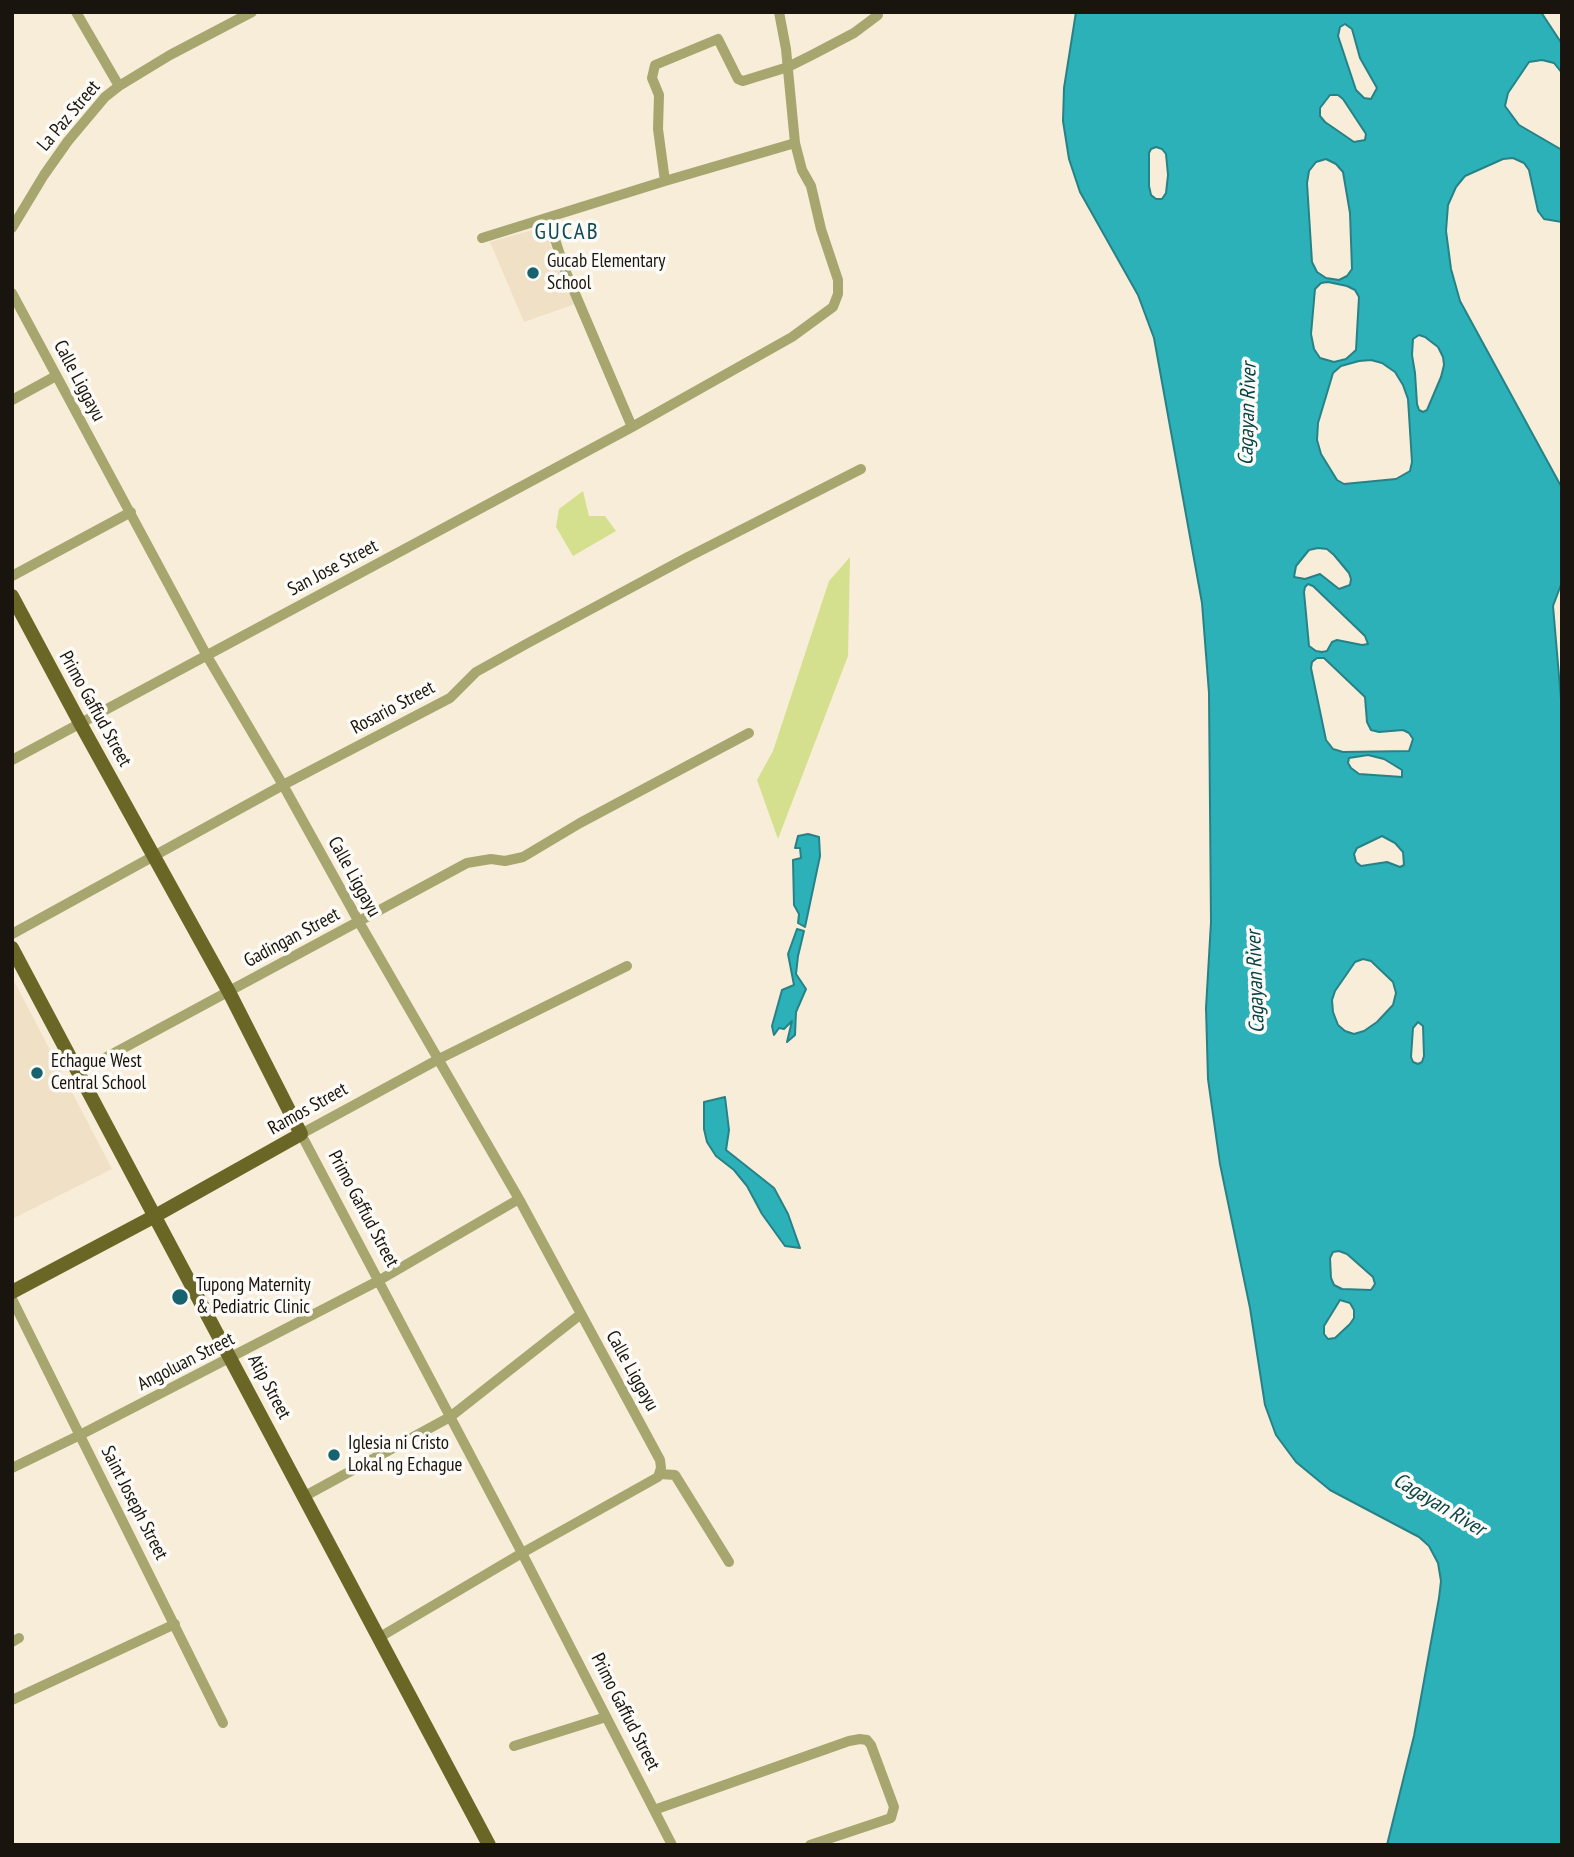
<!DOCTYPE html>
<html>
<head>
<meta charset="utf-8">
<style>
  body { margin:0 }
  #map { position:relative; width:1574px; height:1857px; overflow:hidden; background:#f8edd9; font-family:"PT Sans Narrow",sans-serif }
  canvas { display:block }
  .frame { position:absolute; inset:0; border:14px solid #19150e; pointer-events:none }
</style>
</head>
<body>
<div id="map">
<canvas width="1574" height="1857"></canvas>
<div class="frame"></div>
</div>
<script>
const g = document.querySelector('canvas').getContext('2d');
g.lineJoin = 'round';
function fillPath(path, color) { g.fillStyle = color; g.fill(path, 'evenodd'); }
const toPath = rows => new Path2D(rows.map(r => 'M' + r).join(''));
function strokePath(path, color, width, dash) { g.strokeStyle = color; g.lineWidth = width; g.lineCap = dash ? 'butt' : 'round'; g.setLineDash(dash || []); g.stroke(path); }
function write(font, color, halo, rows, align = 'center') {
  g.font = font + ' "PT Sans Narrow",sans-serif'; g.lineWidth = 7; g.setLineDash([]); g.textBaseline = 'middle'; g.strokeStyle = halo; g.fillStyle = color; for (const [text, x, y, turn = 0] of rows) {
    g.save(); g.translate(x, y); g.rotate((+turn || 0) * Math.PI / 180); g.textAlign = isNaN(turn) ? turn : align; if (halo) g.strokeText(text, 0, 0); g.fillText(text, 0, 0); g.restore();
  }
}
fillPath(toPath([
  [543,227,575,304,524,322,490,242],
  [12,977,112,1169,12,1219]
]), '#f0e0c6');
fillPath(toPath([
  [583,491,589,516,605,516,616,531,573,556,556,527,559,509],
  [850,557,848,656,778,839,757,780,773,751,829,581]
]), '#d4e08e');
const water = toPath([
  [1076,12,1541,12,1562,44,1562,73,1554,63,1542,60,1529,62,1508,93,1505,106,1519,125,1562,150,1562,222,1544,219,1538,211,1529,170,1524,163,1513,158,1503,159,1465,176,1456,187,1448,205,1446,231,1451,269,1460,301,1562,488,1562,582,1553,606,1562,711,1562,1845,1387,1845,1414,1736,1439,1598,1441,1581,1438,1563,1429,1546,1419,1537,1330,1490,1296,1462,1276,1435,1265,1405,1250,1308,1220,1164,1208,1079,1206,1008,1211,922,1209,693,1202,603,1154,338,1138,295,1080,192,1069,159,1063,121,1064,88,1076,12],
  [1345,24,1352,29,1360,58,1377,88,1371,99,1364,98,1356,90,1338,36,1340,27,1345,24],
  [1330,95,1338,95,1343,99,1366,134,1365,140,1354,142,1325,122,1320,116,1320,108,1330,95],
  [1156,147,1162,149,1166,154,1168,175,1166,193,1162,199,1156,199,1151,195,1149,186,1149,153,1151,149,1156,147],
  [1326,159,1336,164,1343,172,1350,213,1352,269,1347,276,1339,280,1326,278,1317,272,1312,262,1307,183,1309,171,1316,162,1326,159],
  [1328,282,1347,286,1355,290,1359,297,1356,350,1346,359,1334,362,1320,358,1314,349,1311,334,1315,289,1321,283,1328,282],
  [1419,335,1425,337,1438,347,1443,357,1444,365,1441,377,1427,410,1423,412,1419,410,1417,404,1415,373,1412,355,1413,339,1419,335],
  [1371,360,1382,363,1395,372,1403,385,1408,399,1412,462,1410,471,1396,479,1344,484,1337,480,1321,454,1317,440,1318,423,1333,373,1341,366,1359,361,1371,360],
  [1318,548,1327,549,1334,555,1349,573,1351,579,1350,585,1339,589,1320,574,1305,579,1294,577,1296,566,1309,550,1318,548],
  [1308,584,1313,586,1365,636,1368,644,1362,645,1337,640,1332,642,1327,651,1322,652,1316,651,1309,646,1304,592,1305,587,1308,584],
  [1317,658,1324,658,1365,697,1367,722,1371,730,1379,732,1403,730,1409,733,1413,739,1409,751,1343,752,1333,749,1326,740,1311,668,1312,662,1317,658],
  [1368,755,1384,759,1402,770,1402,777,1359,774,1351,768,1348,763,1349,758,1368,755],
  [1382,836,1395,843,1403,852,1404,865,1400,867,1387,862,1361,866,1356,862,1354,854,1357,848,1382,836],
  [1363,959,1371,961,1393,982,1396,993,1393,1005,1377,1022,1364,1031,1354,1034,1345,1031,1338,1025,1333,1012,1332,1000,1335,991,1355,962,1363,959],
  [1418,1022,1423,1026,1424,1056,1422,1062,1418,1064,1413,1062,1411,1057,1413,1028,1418,1022],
  [1339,1251,1347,1254,1373,1277,1375,1284,1371,1290,1342,1289,1334,1285,1331,1278,1330,1258,1333,1252,1339,1251],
  [1340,1300,1350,1303,1354,1310,1354,1318,1350,1324,1335,1338,1328,1339,1324,1334,1324,1326,1340,1300],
  [808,834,819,837,820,856,805,927,798,923,799,914,794,905,793,860,801,858,800,848,795,848,798,836,808,834],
  [797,929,804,931,798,956,796,974,806,989,796,1012,795,1035,787,1042,792,1021,784,1029,779,1028,774,1035,772,1026,782,990,794,985,788,954,797,929],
  [725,1097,729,1130,726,1150,774,1188,788,1214,800,1248,785,1246,762,1214,747,1186,734,1170,716,1156,707,1142,704,1129,704,1102,725,1097]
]);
fillPath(water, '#2cb1b9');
strokePath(water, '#268286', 2);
strokePath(toPath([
  [76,12,119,86],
  [665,181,658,129,659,95,652,78,655,65,718,39,738,79,743,81,788,67,812,55,854,33,878,15],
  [548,218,565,270,632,427],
  [12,228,44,175,68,141,105,97,119,86,170,55,252,12],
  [482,238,665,181,795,143],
  [12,293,207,656,283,785,359,922,519,1199,660,1460,661,1468,658,1477,522,1553,380,1637],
  [12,400,56,376],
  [12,576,131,512],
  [12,760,632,427,792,337,833,307,838,294,838,280,821,229,811,186,802,170,795,143,786,49,779,12],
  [12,934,283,785,450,698,476,672,528,643,688,557,861,469],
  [627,966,439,1059,301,1134,522,1553,672,1845],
  [79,1072,467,863,491,859,505,861,523,857,580,823,749,733],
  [12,1299,223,1723],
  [12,1468,80,1435,378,1281,519,1199],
  [660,1474,675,1475,729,1562],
  [305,1496,450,1417,581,1314],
  [12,1642,19,1638],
  [12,1700,175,1624],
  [514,1746,606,1717],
  [654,1810,849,1741,860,1739,867,1740,871,1745,894,1807,891,1818,810,1845]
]), '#a7a66e', 10);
strokePath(toPath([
  [12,596,80,723,229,992,301,1134,155,1216,12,1292],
  [12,948,489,1845]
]), '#6a6726', 14);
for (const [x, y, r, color] of [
  [533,273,7,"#16626e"],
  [37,1073,7,"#16626e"],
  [180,1297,9,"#16626e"],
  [334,1455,7,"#16626e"]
]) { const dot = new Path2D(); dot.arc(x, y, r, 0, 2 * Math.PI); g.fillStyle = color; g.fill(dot); strokePath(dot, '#fdfbf7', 2.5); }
write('19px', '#19150e', '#fdfbf7', [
  ["La Paz Street",69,116,-50],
  ["Calle Liggayu",79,381,62],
  ["San Jose Street",333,568,-28],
  ["Rosario Street",393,708,-28],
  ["Primo Gaffud Street",95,709,61],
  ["Calle Liggayu",354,877,61],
  ["Gadingan Street",292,938,-28],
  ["Ramos Street",308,1109,-29],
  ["Primo Gaffud Street",363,1209,62],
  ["Angoluan Street",186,1362,-27],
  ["Calle Liggayu",632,1371,61],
  ["Atip Street",269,1387,62],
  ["Saint Joseph Street",134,1503,63],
  ["Primo Gaffud Street",625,1712,63]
]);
write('19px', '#19150e', '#fdfbf7', [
  ["Gucab Elementary",547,262],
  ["School",547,284],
  ["Echague West",51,1062],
  ["Central School",51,1084],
  ["Tupong Maternity",196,1286],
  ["& Pediatric Clinic",196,1308],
  ["Iglesia ni Cristo",348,1444],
  ["Lokal ng Echague",348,1466]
], 'left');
write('italic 21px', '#084346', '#fdfbf7', [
  ["Cagayan River",1248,414,-88],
  ["Cagayan River",1256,982,-92],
  ["Cagayan River",1439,1505,31]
]);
g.letterSpacing = '2px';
write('23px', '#0e4b54', '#fdfbf7', [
  ["GUCAB",567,232]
]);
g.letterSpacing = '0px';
</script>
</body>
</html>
